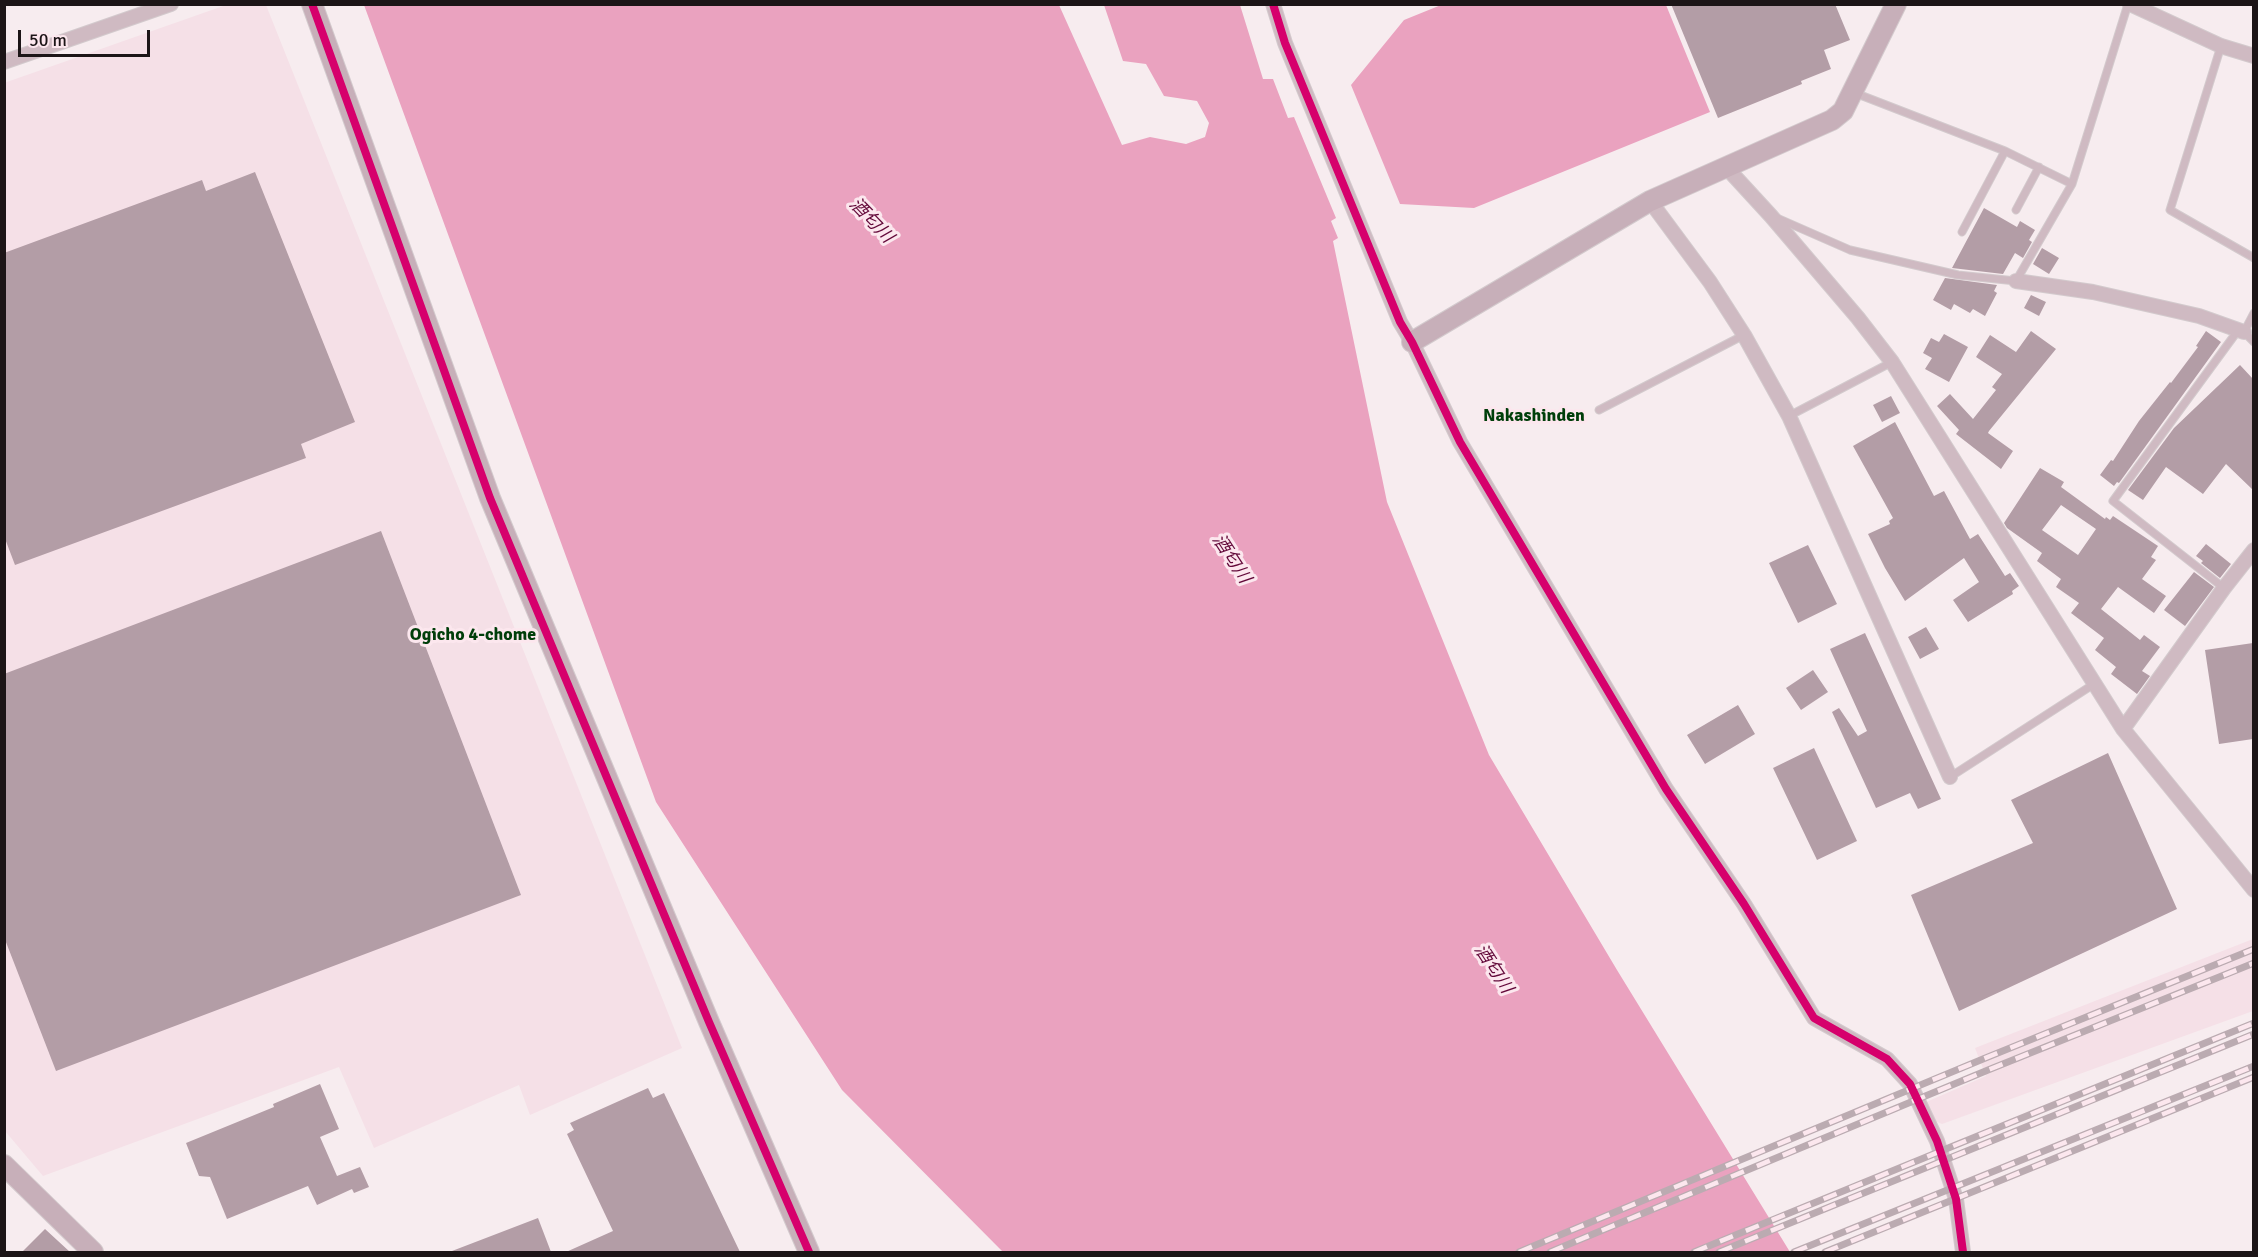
<!DOCTYPE html>
<html>
<head>
<meta charset="utf-8">
<style>
  body { margin:0 }
  #map { position:relative; width:2258px; height:1257px; overflow:hidden; background:#f7ecef; font-family:Signika,sans-serif }
  canvas { display:block }
  .frame { position:absolute; inset:0; border:6px solid #1c1517; pointer-events:none }
  .scale { position:absolute; left:18px; top:30px; width:132px; height:27px; box-sizing:border-box; border:3px solid #1c1517; border-top:0; padding-left:8px; font-size:18px; line-height:21px; white-space:nowrap; color:#1c1517; -webkit-text-stroke:4px #fce7ee; paint-order:stroke }
</style>
</head>
<body>
<div id="map">
<canvas width="2258" height="1257"></canvas>
<div class="frame"></div>
<div class="scale">50 m</div>
</div>
<script>
const g = document.querySelector('canvas').getContext('2d');
g.lineJoin = 'round';
function fillPath(path, color) { g.fillStyle = color; g.fill(path, 'evenodd'); }
const toPath = rows => new Path2D(rows.map(r => 'M' + r).join(''));
function strokePath(path, color, width, dash) { g.strokeStyle = color; g.lineWidth = width; g.lineCap = dash ? 'butt' : 'round'; g.setLineDash(dash || []); g.stroke(path); }
function write(font, color, halo, rows, align = 'center') {
  g.font = font + ' Signika,"Noto Sans JP",sans-serif'; g.lineWidth = 6; g.setLineDash([]); g.textBaseline = 'middle'; g.strokeStyle = halo; g.fillStyle = color; for (const [text, x, y, turn = 0] of rows) {
    g.save(); g.translate(x, y); g.rotate((+turn || 0) * Math.PI / 180); g.textAlign = isNaN(turn) ? turn : align; if (halo) g.strokeText(text, 0, 0); g.fillText(text, 0, 0); g.restore();
  }
}
fillPath(toPath([
  [226,5,266,5,682,1048,530,1115,519,1085,374,1148,339,1067,43,1176,5,1131,4,83],
  [2253,939,2253,1011,1942,1124,1933,1120,1924,1103,1986,1076,1975,1048]
]), '#f5e0e7');
fillPath(toPath([
  [364,5,1059,5,1122,145,1150,137,1186,144,1205,137,1209,123,1197,101,1164,96,1146,64,1123,61,1104,5,1240,5,1263,79,1273,79,1288,118,1294,117,1336,218,1331,221,1338,238,1333,241,1387,502,1489,755,1617,970,1790,1252,1003,1252,842,1090,656,802],
  [1441,5,1666,5,1710,112,1474,208,1400,204,1351,85,1404,20]
]), '#eaa2bf');
fillPath(toPath([
  [1671,4,1835,4,1850,40,1824,50,1831,69,1801,81,1802,84,1718,118],
  [255,172,355,422,301,444,306,458,15,565,4,536,4,253,202,180,206,191],
  [1984,208,2017,227,2020,221,2035,230,2029,240,2032,242,2023,258,2015,253,2003,274,1952,268],
  [2042,248,2059,258,2049,274,2033,264],
  [1945,278,1997,285,1994,291,1997,293,1985,316,1973,309,1970,313,1954,304,1951,310,1933,300],
  [2031,295,2046,302,2039,316,2024,308],
  [2031,331,2056,349,1989,431,1988,433,2013,451,2001,469,1956,434,1959,430,1937,406,1950,394,1973,419,1996,390,1992,387,2002,374,1976,357,1990,335,2016,352],
  [2206,331,2221,342,2119,483,2117,482,2114,486,2100,475,2111,460,2113,461,2139,421,2170,382,2171,383,2198,347,2196,346],
  [1944,334,1968,347,1949,382,1925,369,1932,358,1923,353,1931,338,1939,342],
  [2240,365,2253,379,2253,490,2226,464,2203,494,2166,467,2143,500,2128,490,2174,428],
  [1891,396,1900,413,1882,422,1873,405],
  [1895,422,1934,496,1944,491,1970,539,1978,534,2005,576,2010,573,2019,586,2012,591,2013,594,1968,622,1953,600,1979,582,1964,558,1905,601,1885,568,1868,534,1890,524,1889,521,1893,518,1853,446],
  [2040,468,2064,482,2061,487,2105,519,2106,517,2110,520,2113,516,2158,546,2151,557,2156,560,2142,579,2166,596,2154,613,2118,587,2101,609,2140,640,2144,635,2160,647,2142,671,2150,676,2137,694,2111,674,2116,667,2095,650,2104,638,2071,613,2079,603,2056,587,2061,579,2037,561,2042,553,2007,528,2004,523],
  [2061,505,2096,529,2078,555,2042,530],
  [381,531,521,895,56,1071,4,937,4,674],
  [2206,544,2231,564,2220,578,2201,563,2203,561,2196,556],
  [1808,545,1837,604,1798,623,1769,563],
  [2194,572,2214,587,2185,626,2164,610],
  [1926,627,1939,649,1920,659,1908,637],
  [1865,633,1941,799,1918,809,1910,793,1876,808,1832,712,1839,708,1858,736,1867,731,1830,649],
  [2253,643,2253,739,2219,744,2205,650],
  [1813,670,1828,692,1801,710,1786,688],
  [1738,705,1755,734,1705,764,1687,735],
  [1814,748,1857,841,1817,860,1773,768],
  [2108,753,2177,909,1959,1011,1911,895,2033,843,2011,800],
  [320,1084,339,1129,320,1137,337,1176,360,1167,369,1187,354,1193,352,1189,317,1205,308,1186,227,1219,210,1177,199,1176,186,1143,274,1107,273,1104],
  [648,1088,653,1098,664,1093,740,1252,566,1252,613,1231,567,1134,574,1130,570,1123],
  [538,1218,551,1252,452,1252,452,1251],
  [45,1229,70,1252,22,1252]
]), '#b39da6');
const lane = toPath([
  [2221,46,2170,210,2254,258],
  [1855,93,2005,151,2072,184],
  [2016,210,2039,167],
  [1777,218,1850,250,1958,275,2016,281,2072,184,2128,4],
  [1962,232,2005,151],
  [2254,313,2244,332,2254,342],
  [1599,410,1744,335],
  [1789,416,1892,362],
  [2224,588,2113,501,2239,329],
  [1950,777,2094,684]
]);
const street = toPath([
  [1273,4,1285,43,1400,322,1412,342,1460,442,1666,789,1744,904,1814,1018,1887,1059,1910,1084,1937,1141,1956,1199,1963,1252],
  [2130,4,2221,46,2254,56],
  [4,62,171,4],
  [1726,167,1771,216,1858,318,1892,362,2123,729,2254,890],
  [1650,201,1710,282,1744,335,1789,416,1950,777],
  [2016,281,2093,292,2199,316,2244,332],
  [2123,729,2224,588,2254,550]
]);
const secondary = toPath([
  [312,4,490,498,709,1022,809,1252],
  [1412,342,1650,201,1832,120,1843,111,1896,4],
  [4,1165,93,1252]
]);
strokePath(lane, '#d3cacd', 9);
strokePath(street, '#d3cacd', 16);
strokePath(secondary, '#d3cacd', 22);
strokePath(lane, '#cfbac2', 7);
strokePath(street, '#cfbac2', 14);
strokePath(secondary, '#c7afb9', 20);
const rail = toPath([
  [1519,1252,1983,1059,2254,949],
  [1550,1252,1988,1070,2254,963],
  [1694,1252,2254,1023],
  [1719,1252,2254,1034],
  [1794,1252,2254,1066],
  [1825,1252,2254,1077]
]);
strokePath(rail, '#bbabb1', 7);
strokePath(rail, '#fce7ee', 4.5, [14]);
strokePath(toPath([
  [312,4,490,498,709,1022,809,1252],
  [1273,4,1285,43,1400,322,1412,342,1460,442,1666,789,1744,904,1814,1018,1887,1059,1910,1084,1937,1141,1956,1199,1963,1252]
]), '#d6006c', 8);
write('italic 18px', '#620738', '#fce7ee', [
  ["酒匂川",871,221,46],
  ["酒匂川",1231,559,57],
  ["酒匂川",1493,969,57]
]);
write('bold 18px', '#003e0a', '#fce7ee', [
  ["Nakashinden",1534,416],
  ["Ogicho 4-chome",473,635]
]);
</script>
</body>
</html>
